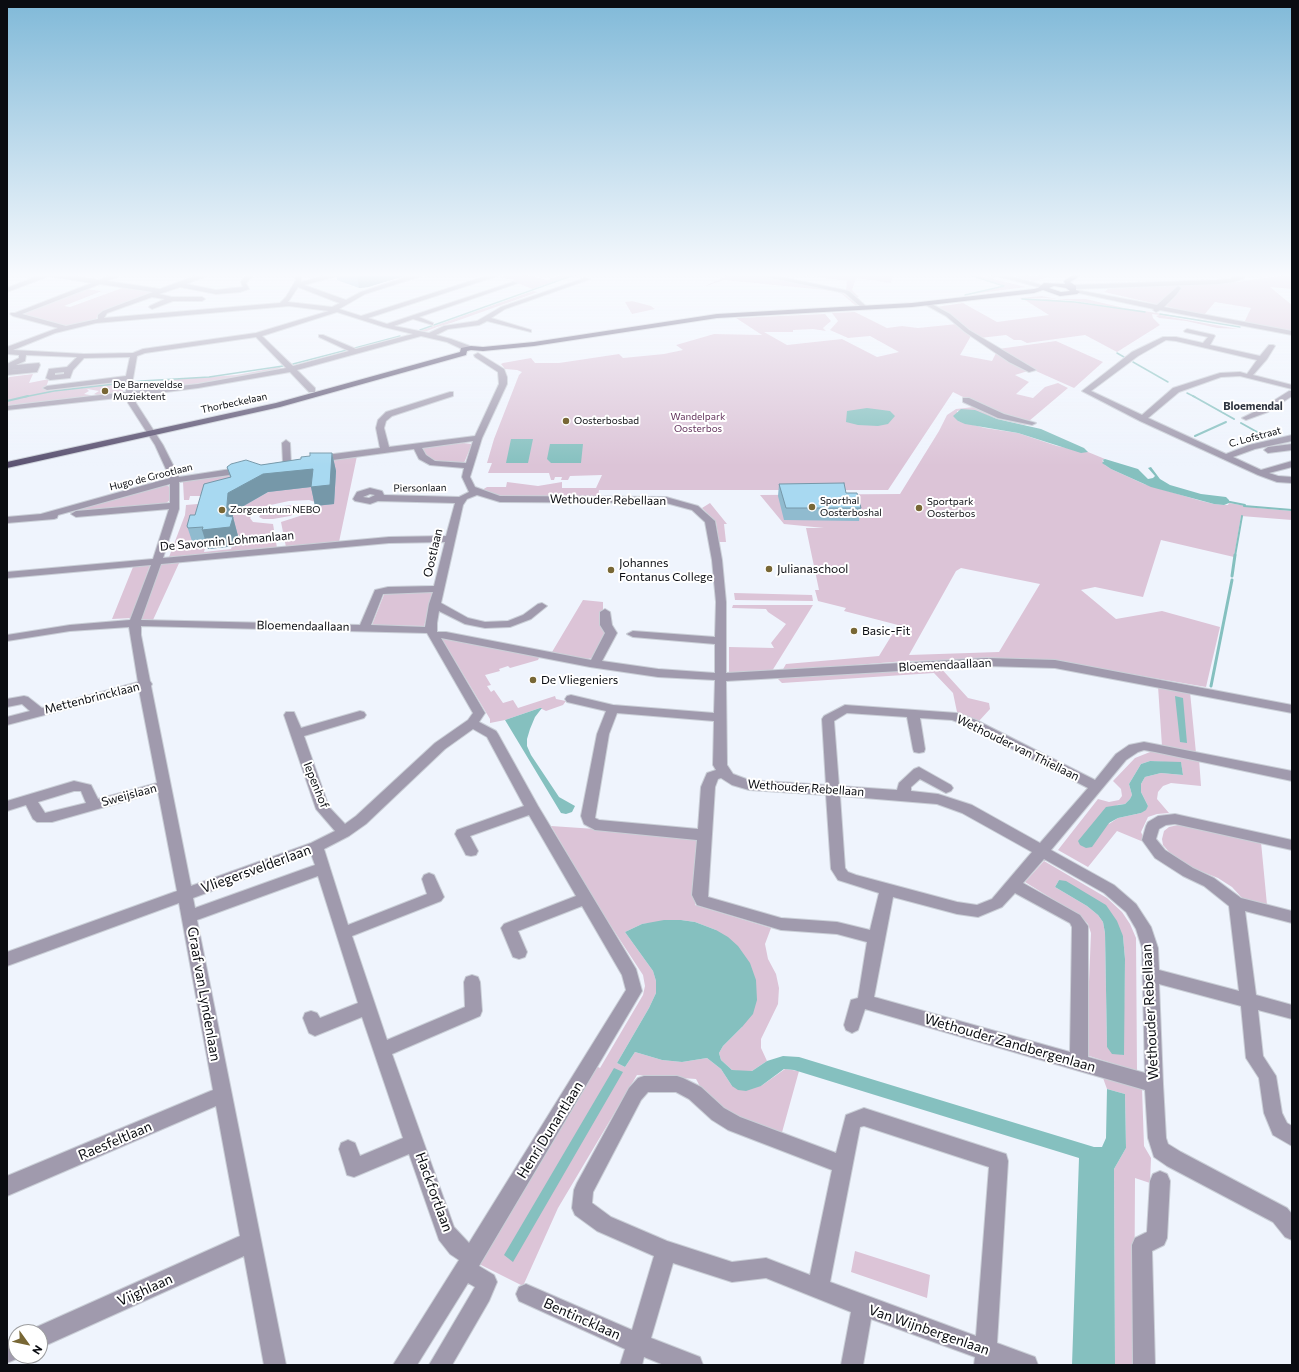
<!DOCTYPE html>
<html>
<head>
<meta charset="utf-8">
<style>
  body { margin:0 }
  #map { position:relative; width:1299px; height:1372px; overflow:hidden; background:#eff4fd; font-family:Commissioner,sans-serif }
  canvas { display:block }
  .frame { position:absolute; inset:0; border:8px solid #0a0c11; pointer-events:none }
  .north { position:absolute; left:8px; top:1324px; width:40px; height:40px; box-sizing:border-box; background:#fff; border:1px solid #9d9ea0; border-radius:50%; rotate:123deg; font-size:11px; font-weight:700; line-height:16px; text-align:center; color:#0a0c11 }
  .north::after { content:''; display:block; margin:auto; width:14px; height:18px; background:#786735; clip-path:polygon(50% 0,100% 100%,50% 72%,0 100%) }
</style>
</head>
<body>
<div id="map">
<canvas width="1299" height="1372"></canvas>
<div class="frame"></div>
<div class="north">N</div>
</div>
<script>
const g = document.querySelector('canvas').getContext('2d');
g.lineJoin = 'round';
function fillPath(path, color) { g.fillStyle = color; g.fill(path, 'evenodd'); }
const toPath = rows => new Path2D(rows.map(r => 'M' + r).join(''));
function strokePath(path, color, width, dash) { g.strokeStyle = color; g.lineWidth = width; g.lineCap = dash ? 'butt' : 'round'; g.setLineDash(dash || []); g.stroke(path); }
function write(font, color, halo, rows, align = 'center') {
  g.font = font + ' Commissioner,sans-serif'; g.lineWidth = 4; g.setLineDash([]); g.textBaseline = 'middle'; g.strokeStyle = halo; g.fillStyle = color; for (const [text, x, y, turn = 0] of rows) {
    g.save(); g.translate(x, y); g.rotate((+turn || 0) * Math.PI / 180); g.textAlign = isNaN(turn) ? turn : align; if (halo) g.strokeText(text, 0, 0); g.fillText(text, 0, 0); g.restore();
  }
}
fillPath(toPath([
  [505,274,532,276,547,280,563,274,576,274,532,289,512,281,514,280,502,278],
  [722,274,752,274,840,291,858,305,856,306,842,294,835,291,724,280,703,287,727,276],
  [798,274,893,274,891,283,856,278,852,290,859,297,856,297,846,290,847,281],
  [968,274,972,274,1026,287,965,295,1005,286],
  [1005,274,1034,276,1060,274,1034,281],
  [1292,274,1292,289,1270,287,1292,305,1292,331,1244,323,1251,308,1215,302,1204,315,1104,292,1108,289,1231,283],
  [125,287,158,291,100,313,95,320,66,326,20,314,86,289,102,291,64,306,70,307],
  [533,291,538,292,451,323,437,327,427,331,420,331],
  [1042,296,1057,299,1086,299,1124,308,1229,324,1159,315,1238,329,1217,328,1186,321,1159,318,1156,316,1159,315,1152,314,1153,318,1160,325,1117,352,1085,335,1027,343,1021,340,1014,340,1006,335,980,338,954,317,936,307,963,303,997,322,1049,315,1025,300,1047,299,1074,302,1146,312,1075,301,1046,298,1022,299,1019,298],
  [632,301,651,306,655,309,632,314,625,302],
  [855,312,887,328,902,326,918,328,957,324,971,336,960,355,992,361,997,351,1031,370,1015,375,1029,382,1016,394,1033,398,1045,387,1058,383,1068,388,1029,421,1001,416,953,392,888,490,599,490,598,496,596,497,502,497,482,490,487,487,506,487,507,482,538,486,562,482,562,488,596,488,602,475,570,476,568,480,561,480,562,477,555,477,554,480,551,480,549,473,488,473,492,463,487,463,494,439,519,375,522,372,517,370,505,369,501,364,503,363,531,358,535,363,559,363,619,354,623,358,664,354,683,350,676,345,714,334,762,335,736,318,825,314,831,321,823,328,826,331,813,329,793,330,793,332,764,332,787,345,842,339,877,357,899,352,870,336,848,338,830,330,838,321,832,313],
  [1056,341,1103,362,1074,388,1027,367,998,349],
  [284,366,273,371,181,388,135,390,135,382,237,375],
  [33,374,29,383,49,379,46,387,124,380,123,393,97,397,97,395,94,394,99,391,87,389,89,391,84,394,95,396,94,398,7,407,7,380,9,377],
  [974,407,1027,423,1025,425,997,419,972,410,957,411,958,421,985,428,1018,433,1057,446,1088,452,1105,459,1102,460,1105,465,1111,469,1144,484,1198,500,1214,504,1228,505,1229,503,1258,508,1292,511,1292,520,1241,516,1234,557,1161,540,1143,597,1095,587,1081,590,1116,619,1162,611,1220,627,1206,687,1044,659,905,661,782,671,786,664,879,656,898,625,844,611,846,608,818,601,815,590,819,590,806,528,824,528,784,524,760,495,900,494,939,431,947,415,956,409],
  [961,568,1040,584,999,652,909,655,956,571],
  [463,443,472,444,464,463,437,463,427,457,421,447],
  [357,456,339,542,286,547,281,522,306,514,313,510,317,505,315,502,309,500,289,501,266,506,255,511,250,518,253,522,273,524,277,548,169,557,185,515,186,505,209,503,194,548,205,548,204,552,231,549,232,546,236,545,239,535,230,535,232,512,270,491,295,465],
  [284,466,202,496,190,496,189,500,184,500,183,482,185,481],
  [164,485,171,487,171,499,165,504,74,512,77,509],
  [710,503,727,524,724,524,726,542,719,542,716,522,702,508],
  [302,504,307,505,306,509,290,516,273,519,263,519,259,517,262,513,274,507],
  [180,561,153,620,140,619,161,563],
  [150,565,132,618,112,619,133,567],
  [385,592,434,592,424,626,372,625],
  [734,593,812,595,813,601,735,600],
  [583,600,603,602,603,627,606,634,593,658,587,659,552,652],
  [733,605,813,605,772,671,729,673,729,647,774,648,771,643,786,624,768,612,766,609,732,608],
  [449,638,540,656,538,660,510,668,508,666,499,669,500,671,485,675,491,685,487,686,491,692,494,690,503,703,513,700,518,708,555,696,556,699,566,701,563,705,546,711,540,708,505,720,490,723,490,719,442,639],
  [938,665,968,698,989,703,990,709,979,721,957,712,953,693,934,673,782,683,776,677],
  [1158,686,1190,692,1196,753,1162,746],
  [1150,752,1165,752,1199,759,1201,786,1171,783,1163,786,1158,792,1157,799,1169,813,1157,814,1148,817,1141,832,1146,843,1117,831,1088,867,1058,850,1098,799,1109,802,1119,800,1122,796,1121,789,1113,781,1135,758],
  [1150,761,1181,763,1183,775,1161,773,1145,777,1141,784,1141,792,1148,806,1141,813,1118,818,1109,824,1117,805,1125,804,1130,799,1132,795,1129,784,1141,764],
  [1178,825,1191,827,1261,842,1267,905,1243,899,1232,887,1218,878,1183,864,1170,853,1163,845,1162,839,1164,831,1169,827],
  [551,826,699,836,695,905,771,928,765,944,768,959,776,974,779,988,778,1004,761,1039,761,1048,767,1061,752,1071,744,1072,732,1070,721,1060,719,1053,723,1046,742,1027,716,930,695,922,681,920,642,924,625,932,653,971,656,981,656,993,649,1008,617,1063,625,1067,635,1052,662,1060,682,1062,707,1058,721,1069,732,1086,761,1086,785,1069,799,1071,781,1136,731,1115,703,1092,696,1079,637,1075,558,1208,523,1286,477,1263,596,1066,600,1068,643,995,645,986,643,975,601,911],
  [1044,861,1107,898,1122,912,1130,924,1136,938,1137,1071,1086,1055,1091,933,1088,924,1080,916,1025,882],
  [1059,880,1123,936,1125,959,1123,1055,1107,1047,1105,933,1103,922,1098,915,1087,906,1055,887],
  [1103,1078,1142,1088,1144,1146,1151,1158,1150,1183,1135,1178,1134,1365,1115,1365,1114,1169,1126,1148,1125,1094,1107,1089],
  [855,1251,930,1275,927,1298,851,1272]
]), '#dcc4d7');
fillPath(toPath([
  [867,408,890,411,895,416,888,424,878,426,858,425,846,422,847,411],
  [961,409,975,410,997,419,1041,429,1084,448,1088,452,1081,453,1018,433,965,424,958,421,953,416],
  [511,439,533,439,528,463,506,463],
  [550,444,583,444,581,463,551,463,547,459],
  [1105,459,1138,469,1148,479,1153,478,1155,476,1148,468,1151,467,1160,479,1170,485,1201,494,1226,497,1229,500,1229,503,1224,505,1214,504,1151,487,1111,469,1102,463,1104,461,1102,460],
  [1175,696,1183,698,1187,743,1180,742],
  [540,708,542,708,535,717,530,729,527,739,527,746,531,755,559,797,575,806,572,812,566,814,561,813,505,720],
  [1150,761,1181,762,1183,775,1161,773,1145,777,1141,784,1141,792,1148,806,1146,810,1141,813,1118,818,1109,823,1092,847,1086,848,1080,845,1078,841,1106,807,1125,804,1130,799,1132,795,1129,784,1141,764],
  [1059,880,1066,881,1106,905,1117,921,1123,936,1125,959,1124,1055,1112,1054,1107,1047,1105,933,1103,922,1098,915,1087,906,1055,887],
  [664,920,681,920,695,922,716,930,728,937,738,946,750,963,756,980,757,1000,753,1014,742,1027,723,1046,719,1053,721,1060,732,1070,752,1071,767,1061,783,1056,799,1057,1094,1147,1102,1147,1106,1138,1107,1089,1125,1094,1126,1148,1114,1169,1115,1365,1072,1365,1079,1158,794,1070,784,1069,761,1086,746,1091,738,1090,732,1086,721,1069,707,1058,682,1062,662,1060,635,1052,625,1067,617,1063,649,1008,656,993,656,981,653,971,625,932,642,924],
  [614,1068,623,1072,513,1262,504,1255]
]), '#85c0bf');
strokePath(toPath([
  [965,295,1004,286,966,274],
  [1022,299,1075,302,1145,312],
  [1160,314,1240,327],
  [420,330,577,274],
  [355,348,400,336],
  [1117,353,1124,357],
  [1133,362,1168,382],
  [293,364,347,350],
  [1187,393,1195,397],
  [24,397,54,391,141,381,209,377,283,366]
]), '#85c0bf', 1.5);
strokePath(toPath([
  [1193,396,1234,419],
  [7,401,28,396],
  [1241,423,1266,437],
  [1195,436,1226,422],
  [1225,501,1245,505],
  [1244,506,1292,510],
  [1235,556,1242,516]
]), '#85c0bf', 2);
strokePath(toPath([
  [1232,576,1235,555],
  [1211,686,1232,580]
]), '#85c0bf', 3);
const minor = toPath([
  [43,274,61,274,99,280,114,274,123,274,107,281,160,289,201,274,211,274,186,284,216,290,243,287,241,282,247,274,254,274,246,283,249,289,240,292,216,294,180,287,159,294,172,297,202,297,205,299,202,301,173,301,152,309,149,307,150,306,165,299,152,297,107,313,104,318,280,303,286,297,296,280,295,274,301,274,301,282,332,274,344,274,304,285,346,300,361,292,416,274,427,274,365,294,339,309,361,316,493,274,503,274,368,318,387,324,513,282,518,283,419,317,433,323,433,325,413,319,394,326,429,333,444,326,477,321,501,307,585,278,590,279,505,309,491,318,531,330,531,332,487,321,479,325,448,329,436,335,451,339,470,346,470,350,464,350,447,342,421,336,297,370,315,388,315,392,309,392,290,372,198,388,134,396,136,403,163,445,179,477,244,467,248,470,244,473,179,482,179,509,163,558,389,537,446,536,455,503,378,501,370,504,355,501,353,499,357,492,370,488,382,491,384,495,459,497,469,492,462,477,464,468,430,465,419,459,414,449,318,462,314,459,318,456,380,448,376,428,378,420,386,412,450,392,453,392,453,396,392,416,386,421,384,428,389,447,475,436,499,384,498,372,475,357,474,355,478,353,504,369,507,377,507,384,482,438,470,477,475,487,500,496,666,497,698,506,715,521,722,560,726,602,726,673,987,658,1055,660,1292,705,1292,713,1055,668,987,666,726,681,727,765,733,774,749,780,826,785,822,719,824,716,845,705,957,713,976,720,1095,780,1116,754,1129,745,1144,742,1292,771,1292,781,1155,752,1144,750,1138,752,1126,760,1051,850,1114,885,1136,904,1151,927,1158,948,1159,970,1239,991,1229,906,1204,886,1183,876,1155,858,1142,840,1146,826,1148,822,1158,816,1175,814,1292,840,1292,850,1175,824,1166,825,1159,829,1156,839,1165,850,1193,868,1214,878,1241,898,1292,911,1292,923,1245,911,1256,995,1292,1005,1292,1019,1258,1010,1263,1056,1276,1076,1282,1113,1287,1123,1292,1126,1292,1146,1273,1135,1264,1113,1259,1078,1246,1058,1241,1006,1159,984,1163,1084,1166,1138,1168,1144,1181,1152,1287,1208,1292,1214,1292,1240,1285,1237,1273,1222,1167,1166,1154,1157,1148,1138,1145,1090,865,1009,858,1030,852,1033,846,1030,844,1025,851,1000,858,998,867,942,837,934,781,930,697,905,692,895,697,840,595,830,584,824,581,816,597,734,606,711,567,702,565,699,567,696,571,695,613,705,714,713,715,680,658,677,590,667,441,638,485,713,479,722,496,731,498,734,538,806,636,969,642,991,479,1266,494,1275,497,1282,489,1301,452,1365,429,1365,475,1287,468,1283,417,1365,393,1365,459,1260,450,1254,439,1240,409,1154,354,1177,347,1175,345,1168,339,1149,341,1143,348,1140,355,1143,360,1156,403,1138,362,1017,315,1036,309,1033,303,1018,305,1013,311,1011,317,1013,320,1018,358,1003,318,876,197,920,286,1365,264,1365,244,1256,40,1348,40,1332,31,1332,32,1329,240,1236,216,1106,7,1196,7,1176,213,1090,179,903,7,966,7,952,177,891,158,792,52,822,37,822,33,819,26,805,7,811,7,801,74,781,91,785,98,799,157,783,139,690,7,725,7,717,30,711,22,704,7,707,7,699,24,696,28,697,42,708,138,682,129,627,70,631,7,641,7,635,70,625,130,620,151,565,7,578,7,572,153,559,169,509,76,517,71,514,76,511,170,503,170,484,58,515,57,518,54,519,7,523,7,517,41,514,170,478,155,445,128,403,127,397,7,410,7,406,126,392,125,381,47,390,43,388,47,386,126,376,130,357,84,358,73,370,70,378,50,380,46,378,49,369,67,367,77,357,26,355,25,361,16,365,39,363,40,365,37,372,7,375,7,364,19,358,19,355,7,354,7,347,58,328,13,316,10,314,11,313,15,313,92,283,49,276,7,292,7,288,43,274],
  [100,284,153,292,103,311,98,315,98,319,66,326,22,314,100,284],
  [298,287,334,301,340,303,332,307,288,302,298,287],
  [289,306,329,311,256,333,143,349,133,353,84,354,13,350,55,333,96,323,289,306],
  [337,312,384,327,413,334,356,349,323,335,319,335,319,337,349,351,293,366,262,336,337,312],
  [256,337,286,368,198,384,133,391,132,384,137,356,145,353,256,337],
  [31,368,12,370,13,370,31,368],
  [64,372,64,374,55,375,55,373,64,372],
  [473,441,466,463,435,461,426,455,422,448,473,441],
  [370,494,375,495,369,498,363,497,370,494],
  [477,495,500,502,666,503,692,510,705,522,712,560,716,602,715,637,633,631,627,634,633,637,715,644,715,673,658,669,602,661,617,633,612,625,610,612,605,609,600,612,600,625,605,633,591,660,446,632,437,632,437,623,439,611,465,624,485,628,510,627,531,619,547,606,542,603,538,604,523,615,508,621,485,622,468,618,441,603,463,505,467,499,477,495],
  [445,542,434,586,388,587,375,590,360,625,141,620,161,564,389,543,445,542],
  [433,592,429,604,425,627,371,625,383,594,433,592],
  [141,626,427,633,473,713,468,720,435,743,356,816,345,824,329,807,304,736,364,718,366,715,364,712,360,711,301,728,294,712,286,712,284,715,316,809,335,831,311,843,191,886,151,686,152,684,150,681,141,635,141,626],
  [617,713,714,721,713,765,716,770,707,773,701,787,698,829,599,820,595,818,609,734,617,713],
  [847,713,907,717,913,749,914,752,919,753,924,752,925,749,920,718,952,720,968,726,1088,788,1040,843,972,805,938,794,911,791,911,787,920,779,946,793,951,791,953,788,951,785,919,767,914,769,899,783,897,790,839,786,834,721,847,713],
  [473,729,487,737,524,806,457,830,455,834,466,855,471,856,476,855,478,851,470,836,529,815,576,896,504,924,501,928,513,957,519,959,525,957,527,952,518,931,582,906,622,975,626,990,469,1243,454,1227,392,1054,480,1016,482,1011,480,982,478,977,472,975,466,977,464,982,465,1007,387,1040,352,936,441,901,444,897,434,875,429,873,424,875,422,879,427,894,348,925,324,849,349,836,366,824,445,749,473,729],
  [721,778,732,785,749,790,826,795,831,869,838,880,879,893,870,930,837,922,781,918,708,897,715,787,718,779,721,778],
  [74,791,81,791,86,803,45,813,38,802,74,791],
  [840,796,937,804,962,813,1032,852,992,899,977,905,957,902,856,875,848,872,845,868,840,796],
  [311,854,315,865,195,908,193,898,311,854],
  [1044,859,1104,893,1126,912,1136,929,1142,948,1145,1073,1088,1057,1088,926,1080,915,1023,883,1044,859],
  [1015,893,1070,923,1072,927,1070,1052,874,997,893,897,957,914,978,917,1002,907,1015,893],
  [752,274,766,274,849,291,868,308,863,309,845,293,752,274],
  [990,274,1002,274,1045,286,1042,288,990,274],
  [1240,274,1247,274,1242,279,1233,282,1218,284,1073,289,1070,287,1073,285,1218,280,1230,279,1240,274],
  [1178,286,1181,288,1176,295,1164,307,1292,331,1292,335,1160,310,1156,312,1153,310,1154,309,1074,292,1077,290,1157,305,1178,286],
  [928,302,950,314,969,330,1036,370,1029,372,1009,362,965,332,946,316,926,305,926,303,928,302],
  [1187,329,1214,335,1215,336,1210,345,1260,356,1269,345,1273,345,1275,346,1267,359,1253,375,1292,385,1292,389,1240,376,1221,377,1179,392,1148,418,1226,454,1249,445,1292,435,1292,441,1255,449,1233,457,1261,470,1292,461,1292,467,1269,473,1278,476,1292,477,1292,483,1277,482,1258,475,1140,421,1082,391,1132,352,1163,337,1176,337,1203,343,1208,337,1185,332,1184,331,1187,329],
  [1166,340,1176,341,1257,360,1247,374,1240,372,1220,373,1173,388,1142,415,1091,391,1138,356,1166,340],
  [1289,391,1292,391,1292,396,1268,412,1246,420,1242,418,1262,408,1289,391],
  [963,398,969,398,1004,414,1036,423,1032,425,998,418,963,402,963,398],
  [286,440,290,443,291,464,287,467,283,464,282,443,286,440],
  [1292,444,1292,450,1268,453,1264,450,1268,447,1292,444],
  [644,1076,677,1076,683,1078,701,1087,724,1108,740,1117,836,1153,846,1115,864,1108,1006,1154,1008,1161,997,1343,1035,1357,1038,1365,974,1365,975,1357,871,1319,863,1365,841,1365,851,1312,766,1278,732,1282,673,1263,651,1338,700,1357,703,1365,664,1365,644,1357,642,1365,620,1365,625,1349,519,1301,516,1294,519,1287,526,1284,632,1330,654,1256,597,1231,575,1215,572,1208,574,1190,577,1183,629,1088,638,1078,644,1076],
  [648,1092,676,1092,689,1099,712,1120,728,1130,832,1170,810,1275,766,1258,732,1262,667,1241,611,1217,592,1203,593,1192,641,1100,648,1092],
  [864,1126,989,1167,976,1336,830,1282,860,1127,864,1126],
  [1160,1171,1167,1174,1170,1181,1167,1238,1164,1245,1152,1251,1155,1365,1133,1365,1132,1245,1135,1238,1147,1232,1150,1181,1153,1174,1160,1171],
  [16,1337,16,1356,23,1356,7,1363,7,1341,16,1337]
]);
const major = toPath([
  [1075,274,1083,274,1070,282,1076,286,1076,290,1080,292,1077,294,1060,296,1043,290,1034,293,912,307,717,318,534,346,483,351,471,350,467,351,466,355,280,407,7,468,7,462,276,403,460,352,461,348,471,346,483,347,534,342,717,314,912,303,1034,289,1038,288,1044,283,1065,284,1064,281,1075,274],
  [1054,286,1066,288,1070,291,1061,292,1049,288,1054,286]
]);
strokePath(minor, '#cacfd7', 2);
strokePath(major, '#cacfd7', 2);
fillPath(minor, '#a09aad');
fillPath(major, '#5b5271');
fillPath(toPath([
  [336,274,404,274,404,276,368,287,359,288,337,280],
  [616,274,626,274,622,276],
  [332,453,336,471,334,504,315,506,311,487,268,492,233,512,233,517,238,536,236,546,208,549,208,546,194,547,187,526,195,515,230,477,227,467,261,465,301,459],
  [779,484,846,493,861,508,859,521,784,520,778,496]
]), '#90bbcf');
fillPath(toPath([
  [357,274,404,274,404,276,368,287,359,288],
  [332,453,336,471,334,504,315,506,311,487,268,492,233,512,233,517,238,536,236,546,208,549,202,530,226,516,228,493,263,474]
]), '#7698a9');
const building = toPath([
  [310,453,332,453,330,485,311,487,313,469,263,474,228,493,226,516,233,517,230,527,202,530,203,527,188,528,187,526,190,515,195,515,204,484,231,477,227,467,231,464,246,460,261,465,301,459,301,457,310,456,310,453],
  [844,483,846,493,857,493,861,508,786,508,779,484,844,483]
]);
fillPath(building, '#a8d9f1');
strokePath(building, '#7698a9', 1);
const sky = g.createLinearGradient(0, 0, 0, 466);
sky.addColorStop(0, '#80b9d8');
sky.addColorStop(0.59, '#f8fafe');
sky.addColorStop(1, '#f8fafe00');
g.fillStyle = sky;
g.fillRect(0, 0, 1299, 466);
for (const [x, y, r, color] of [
  [105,391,4,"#786735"],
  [566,421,4,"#786735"],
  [812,507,4,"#786735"],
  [919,508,4,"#786735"],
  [222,510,4,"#786735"],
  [769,569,4,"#786735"],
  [611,570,4,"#786735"],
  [854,631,4,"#786735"],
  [533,680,4,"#786735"]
]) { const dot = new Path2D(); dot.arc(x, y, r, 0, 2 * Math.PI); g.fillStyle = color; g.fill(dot); strokePath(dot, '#fff', 1.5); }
write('10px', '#0a0c11', '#fff', [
  ["De Barneveldse",113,385],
  ["Muziektent",113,397],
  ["Oosterbosbad",574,421],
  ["Sporthal",820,501],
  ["Oosterboshal",820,513],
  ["Sportpark",927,502],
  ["Oosterbos",927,514],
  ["Zorgcentrum NEBO",230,510]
], 'left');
write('10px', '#0a0c11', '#fff', [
  ["Thorbeckelaan",234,403,-12],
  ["C. Lofstraat",1255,437,-15],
  ["Hugo de Grootlaan",151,477,-14],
  ["Piersonlaan",420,488,-1]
]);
write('10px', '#63335c', '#fff', [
  ["Wandelpark",698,417],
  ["Oosterbos",698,429]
]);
write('bold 11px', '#2f3540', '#fff', [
  ["Bloemendal",1253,406]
]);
write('12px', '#0a0c11', '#fff', [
  ["Wethouder Rebellaan",608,500,1],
  ["De Savornin Lohmanlaan",227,541,-5],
  ["Oostlaan",433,553,-77],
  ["Bloemendaallaan",303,626,1],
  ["Bloemendaallaan",945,665,-3],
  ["Mettenbrincklaan",92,698,-14],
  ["Wethouder van Thiellaan",1018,748,26],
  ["Iepenhof",316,785,68],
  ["Wethouder Rebellaan",806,788,4],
  ["Sweijslaan",129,795,-15]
]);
write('12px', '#0a0c11', '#fff', [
  ["Johannes",619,563],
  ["Fontanus College",619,577],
  ["Julianaschool",777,569],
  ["Basic-Fit",862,631],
  ["De Vliegeniers",541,680]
], 'left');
write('14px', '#0a0c11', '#fff', [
  ["Vliegersvelderlaan",256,869,-20],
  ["Graaf van Lyndenlaan",204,994,80],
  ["Wethouder Rebellaan",1150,1012,-93],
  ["Wethouder Zandbergenlaan",1010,1043,16],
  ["Henri Dunantlaan",550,1130,-58],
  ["Raesfeltlaan",115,1141,-23],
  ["Hackfortlaan",434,1192,70],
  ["Vijghlaan",145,1290,-24],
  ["Bentincklaan",582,1319,24],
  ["Van Wijnbergenlaan",929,1330,19]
]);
</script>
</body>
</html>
